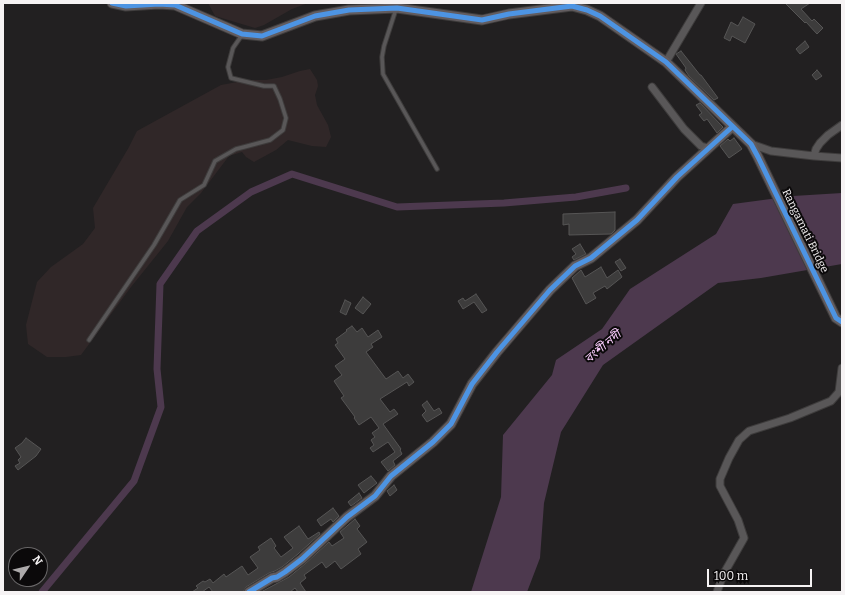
<!DOCTYPE html>
<html>
<head>
<meta charset="utf-8">
<style>
  body { margin:0 }
  #map { position:relative; width:845px; height:595px; overflow:hidden; background:#222021; font-family:Bitter,serif }
  canvas { display:block }
  .frame { position:absolute; inset:0; border:4px solid #f6f3f4; pointer-events:none }
  .north { position:absolute; left:8px; top:547px; width:40px; height:40px; box-sizing:border-box; background:#0b090a; border:1px solid #696768; border-radius:50%; rotate:55deg; font-size:11px; font-weight:700; line-height:16px; text-align:center; color:#f6f3f4 }
  .north::after { content:''; display:block; margin:auto; width:14px; height:18px; background:#aca9aa; clip-path:polygon(50% 0,100% 100%,50% 72%,0 100%) }
  .scale { position:absolute; left:707px; top:569px; width:105px; height:18px; box-sizing:border-box; border:2px solid #f6f3f4; border-top:0; padding-left:5px; font-size:12px; line-height:14px; white-space:nowrap; color:#f6f3f4; -webkit-text-stroke:3px #0b090a; paint-order:stroke }
</style>
</head>
<body>
<div id="map">
<canvas width="845" height="595"></canvas>
<div class="frame"></div>
<div class="north">N</div>
<div class="scale">100 m</div>
</div>
<script>
const g = document.querySelector('canvas').getContext('2d');
g.lineJoin = 'round';
function fillPath(path, color) { g.fillStyle = color; g.fill(path, 'evenodd'); }
const toPath = rows => new Path2D(rows.map(r => 'M' + r).join(''));
function strokePath(path, color, width, dash) { g.strokeStyle = color; g.lineWidth = width; g.lineCap = dash ? 'butt' : 'round'; g.setLineDash(dash || []); g.stroke(path); }
function write(font, color, halo, rows, align = 'center') {
  g.font = font + ' Bitter,"Noto Sans Bengali",serif'; g.lineWidth = 4; g.setLineDash([]); g.textBaseline = 'middle'; g.strokeStyle = halo; g.fillStyle = color; for (const [text, x, y, turn = 0] of rows) {
    g.save(); g.translate(x, y); g.rotate((+turn || 0) * Math.PI / 180); g.textAlign = isNaN(turn) ? turn : align; if (halo) g.strokeText(text, 0, 0); g.fillText(text, 0, 0); g.restore();
  }
}
fillPath(toPath([
  [208,3,308,3,292,9,264,25,255,28,215,16],
  [310,69,317,80,318,86,315,95,317,105,328,125,331,137,326,147,312,146,288,140,276,150,254,162,246,157,242,152,229,156,201,193,187,207,168,241,131,287,81,355,66,357,47,357,28,344,26,325,37,282,51,267,83,244,95,228,93,208,129,147,137,131,221,85,248,80,266,80,282,77,300,71]
]), '#302728');
fillPath(toPath([
  [842,193,842,264,761,278,718,283,603,365,561,432,544,503,540,558,527,592,471,592,501,497,503,435,552,375,556,360,602,329,630,289,716,234,733,204,793,196]
]), '#4d394e');
strokePath(toPath([
  [42,592,134,481,161,407,157,369,160,284,197,231,251,192,292,174,397,207,504,203,576,197,626,188]
]), '#4d394e', 7);
const building = toPath([
  [785,3,810,3,801,9,812,21,814,19,823,28,817,34,806,22,805,23,785,3],
  [743,17,755,24,745,43,732,36,730,41,724,38,731,22,738,26,743,17],
  [805,41,809,47,800,54,796,49,805,41],
  [681,51,700,75,701,75,718,98,714,100,689,76,685,70,686,68,676,54,681,51],
  [817,70,822,76,816,80,812,75,817,70],
  [700,103,723,127,717,133,707,119,704,121,699,115,702,113,696,105,700,103],
  [734,138,742,149,729,158,720,146,728,139,730,141,734,138],
  [615,212,615,230,611,234,569,235,569,224,563,225,563,214,615,212],
  [580,244,586,254,574,260,572,257,576,254,572,249,580,244],
  [620,259,626,268,621,271,615,262,620,259],
  [601,267,607,278,618,270,622,277,607,289,605,286,593,293,596,298,586,304,572,278,581,270,585,277,601,267],
  [476,294,487,310,482,313,474,302,463,309,458,301,463,298,465,301,476,294],
  [363,297,371,304,363,314,355,308,363,297],
  [345,300,351,303,346,315,340,312,345,300],
  [352,326,357,332,362,328,368,337,378,330,382,337,371,344,373,347,366,352,386,379,398,371,403,378,408,374,414,382,409,386,407,382,380,399,390,412,394,409,398,414,383,424,401,449,400,450,402,454,393,461,395,465,388,471,381,462,395,452,388,442,373,452,370,448,374,445,371,440,375,437,372,433,379,428,371,417,359,425,354,418,355,417,341,398,344,396,334,381,342,375,335,366,345,359,335,345,338,343,336,339,347,331,346,330,352,326],
  [427,401,434,411,439,408,442,413,427,422,422,415,426,411,422,405,427,401],
  [26,438,41,449,36,456,18,470,15,466,20,463,18,460,21,457,15,448,22,443,26,438],
  [371,476,377,483,364,493,358,485,371,476],
  [394,485,397,490,390,496,387,491,394,485],
  [359,493,362,498,351,506,348,502,359,493],
  [333,508,339,516,333,522,331,519,321,526,317,520,333,508],
  [355,519,360,526,357,529,367,542,358,549,361,554,341,569,335,561,326,568,322,562,304,575,306,578,300,583,306,592,298,592,295,588,290,592,261,592,289,577,306,563,329,542,332,546,344,538,340,532,355,519],
  [299,526,308,539,319,532,320,534,298,554,282,567,275,571,269,573,246,587,243,592,213,592,209,587,202,592,192,592,198,588,196,586,203,581,205,582,210,579,213,583,224,574,226,577,242,566,248,575,258,568,250,557,260,550,258,547,271,538,276,546,274,548,281,557,293,548,284,537,299,526]
]);
fillPath(building, '#3d3c3c');
strokePath(building, '#565555', 1);
const lane = toPath([
  [396,9,384,46,382,57,383,74,437,169],
  [89,340,154,245,180,200,204,185,215,161,236,149,244,147,270,140,283,130,286,118,280,99,274,86,264,86,231,78,228,67,233,48,242,35]
]);
const street = toPath([
  [666,62,701,3],
  [652,87,684,129,701,146,708,148],
  [751,144,771,151,814,156,842,158],
  [814,156,816,149,820,143,828,135,842,125],
  [717,592,723,575,744,538,738,520,720,486,720,479,729,458,739,440,749,431,790,418,831,401,839,392,842,368]
]);
const secondary = toPath([
  [112,3,126,6,159,4,175,5,242,34,262,36,315,16,349,10,397,8,482,20,509,14,572,6,587,10,600,16,666,62,751,144,758,157,836,318,842,322],
  [249,592,272,578,277,577,285,572,302,559,347,517,375,496,391,476,433,442,451,424,472,384,497,352,550,290,575,266,591,258,637,220,677,177,732,127]
]);
strokePath(lane, '#3e3c3c', 5.5);
strokePath(street, '#3e3c3c', 9);
strokePath(secondary, '#3e3c3c', 11);
strokePath(lane, '#595758', 3.5);
strokePath(street, '#595758', 7);
strokePath(secondary, '#625c5f', 9);
strokePath(toPath([
  [112,3,126,6,159,4,175,5,242,34,262,36,315,16,349,10,397,8,482,20,509,14,572,6,587,10,600,16,666,62,751,144,758,157,836,318,842,322],
  [249,592,272,578,277,577,285,572,302,559,347,517,375,496,391,476,433,442,451,424,472,384,497,352,550,290,575,266,591,258,637,220,677,177,732,127]
]), '#4d94e3', 5);
write('11px', '#f6f3f4', '#0b090a', [
  ["Rangamati Bridge",805,231,64]
]);
write('italic 12px', '#facdfd', '#0b090a', [
  ["বংশী নদী",603,347,-40]
]);
</script>
</body>
</html>
